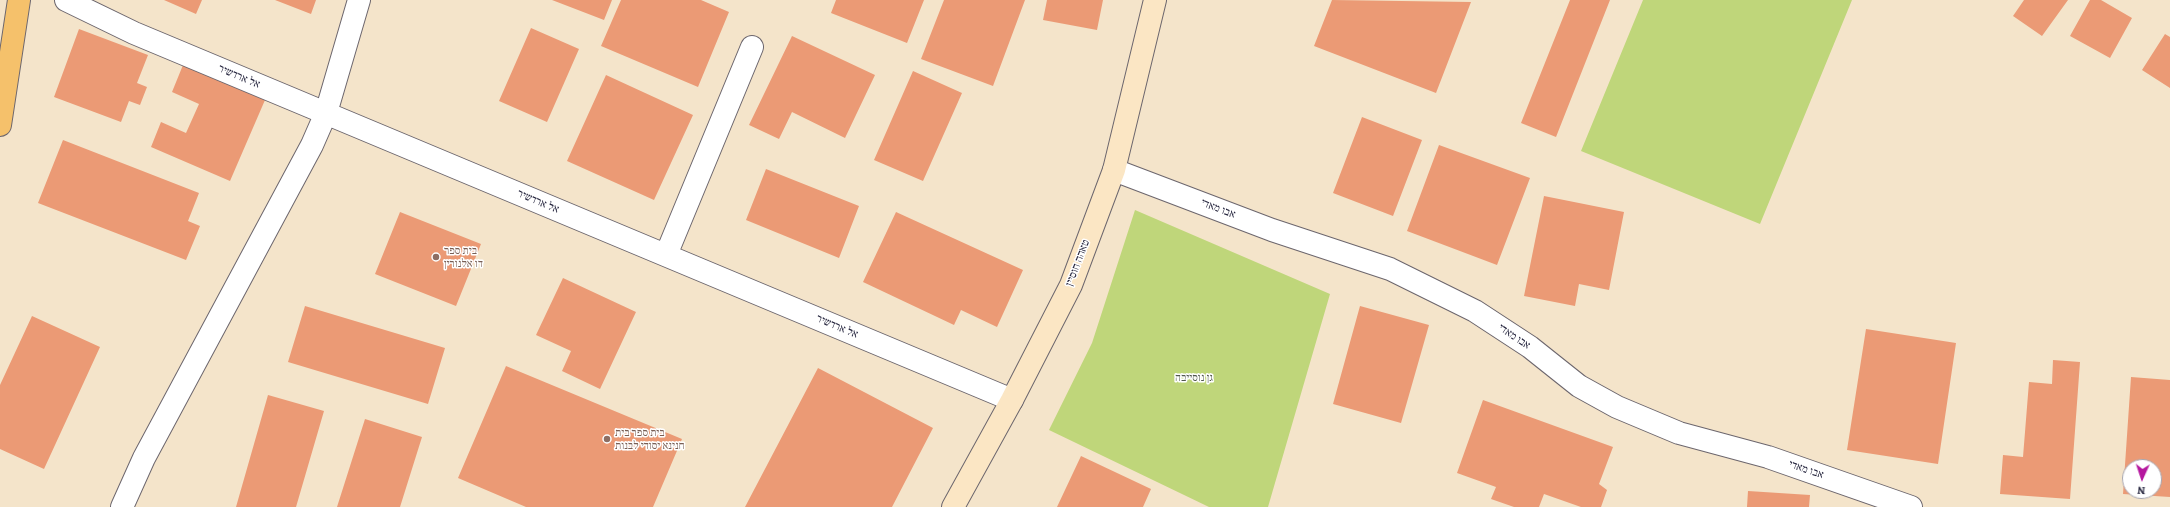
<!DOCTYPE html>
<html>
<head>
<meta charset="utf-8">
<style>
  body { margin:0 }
  #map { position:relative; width:2170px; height:507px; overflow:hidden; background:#f4e4ca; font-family:Alegreya,serif }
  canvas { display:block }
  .north { position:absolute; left:2122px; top:459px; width:40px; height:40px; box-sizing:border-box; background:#fff; border:1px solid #a7a7b1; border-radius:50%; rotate:183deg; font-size:11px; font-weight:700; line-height:16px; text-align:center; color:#22223b }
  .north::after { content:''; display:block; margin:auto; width:14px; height:18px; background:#b5179e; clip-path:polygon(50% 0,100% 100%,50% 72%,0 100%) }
</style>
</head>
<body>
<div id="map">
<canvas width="2170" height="507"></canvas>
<div class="north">N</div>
</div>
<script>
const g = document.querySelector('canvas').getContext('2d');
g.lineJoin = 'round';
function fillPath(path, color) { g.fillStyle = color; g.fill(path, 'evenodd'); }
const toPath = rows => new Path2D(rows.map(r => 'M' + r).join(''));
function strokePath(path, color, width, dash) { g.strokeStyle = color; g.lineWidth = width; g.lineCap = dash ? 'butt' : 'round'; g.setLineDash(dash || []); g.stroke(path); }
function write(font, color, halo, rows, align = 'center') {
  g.font = font + ' Alegreya,"Frank Ruhl Libre",serif'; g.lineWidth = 3; g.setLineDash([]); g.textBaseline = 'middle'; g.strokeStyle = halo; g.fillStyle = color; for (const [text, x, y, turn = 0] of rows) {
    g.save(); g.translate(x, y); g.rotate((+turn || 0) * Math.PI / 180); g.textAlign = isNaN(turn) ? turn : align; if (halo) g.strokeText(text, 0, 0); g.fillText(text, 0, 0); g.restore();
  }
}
fillPath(toPath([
  [1643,0,1852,0,1760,224,1581,151],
  [1135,210,1330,294,1268,507,1209,507,1049,430,1092,343]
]), '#bfd67a');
fillPath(toPath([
  [164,0,202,0,196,14],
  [275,0,316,0,311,14],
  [552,0,612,0,604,20],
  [621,0,701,0,729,12,698,87,601,46],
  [836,0,924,0,907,43,831,13],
  [944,0,1025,0,993,86,921,59],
  [1047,0,1103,0,1097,30,1043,20],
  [1332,0,1471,2,1436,93,1314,46],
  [1570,0,1610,0,1556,137,1521,123],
  [2024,0,2068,0,2042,36,2013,16],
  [2090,0,2101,0,2132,18,2110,58,2070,36],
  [531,28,579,49,547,122,499,101],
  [79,29,148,55,137,83,147,87,140,105,129,101,121,122,54,97],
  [2165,34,2170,37,2170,88,2142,70],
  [792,36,875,75,845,138,792,112,779,139,749,125],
  [183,65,265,100,230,181,151,147,161,122,186,133,199,104,172,92],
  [913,71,962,93,923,181,874,160],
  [606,75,693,115,654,200,567,161],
  [1362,117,1422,140,1393,216,1333,193],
  [63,140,199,193,188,221,200,226,186,260,38,203],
  [1439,145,1530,178,1497,265,1407,231],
  [766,169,859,206,839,258,746,220],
  [1544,196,1624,212,1609,290,1579,284,1575,306,1524,296],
  [400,212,481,244,456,306,375,274],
  [896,212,1023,270,997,327,961,310,954,325,863,282],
  [563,278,636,312,600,389,562,371,571,351,536,335],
  [305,306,445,348,428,404,288,362],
  [1360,306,1429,325,1401,423,1333,404],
  [32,316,100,347,44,469,0,449,0,385],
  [1866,329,1956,343,1938,464,1847,450],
  [2053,360,2080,362,2070,499,2000,494,2003,455,2023,457,2029,382,2052,384],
  [506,366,682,439,653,507,526,507,458,478],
  [818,368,933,428,892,507,745,507],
  [2131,377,2170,380,2170,497,2123,494],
  [2130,467,2154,467,2154,491,2130,491],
  [268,395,324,411,296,507,236,507],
  [1483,400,1613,447,1599,484,1607,490,1601,507,1581,507,1544,494,1539,507,1514,507,1491,499,1496,487,1457,473],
  [365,419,422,437,400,507,337,507],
  [1081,456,1151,489,1143,507,1057,507],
  [1748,491,1810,495,1809,507,1747,507]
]), '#eb9a75');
const street = toPath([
  [66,0,134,33,1012,400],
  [1114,170,1272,230,1390,269,1475,311,1530,347,1579,386,1617,407,1679,433,1768,457,1911,507],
  [666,255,752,47],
  [122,507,144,458,312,145,326,113,359,0]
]);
const secondary = toPath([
  [953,507,1012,400,1071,285,1114,170,1155,0]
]);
const highway = toPath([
  [0,125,19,0]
]);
strokePath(street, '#6c666d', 24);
strokePath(secondary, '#6c666d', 24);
strokePath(highway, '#6c666d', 24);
strokePath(street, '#fff', 22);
strokePath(secondary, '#fbe6c4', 22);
strokePath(highway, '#f5c16b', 22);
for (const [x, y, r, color] of [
  [436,257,4,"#8d6e63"],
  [607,439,4,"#8d6e63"]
]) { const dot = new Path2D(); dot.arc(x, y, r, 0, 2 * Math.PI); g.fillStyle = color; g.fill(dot); strokePath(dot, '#fff', 1.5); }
write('11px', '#22223b', '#fff', [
  ["אל ארדשיר",239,77,23],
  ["אל ארדשיר",538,202,23],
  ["אבו מאדי",1218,209,21],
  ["טאהה חוסיין",1078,263,-69],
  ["אל ארדשיר",837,327,23],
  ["אבו מאדי",1514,337,34],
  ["אבו מאדי",1806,470,19]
]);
write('11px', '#785e54', '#fff', [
  ["בית ספר",444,251],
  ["דו אלנורין",444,264],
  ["בית ספר בית",615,433],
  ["חנינא יסודי לבנות",615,446]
], 'left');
write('11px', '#51584e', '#fff', [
  ["גן נוסייבה",1194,378]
]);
</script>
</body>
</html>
